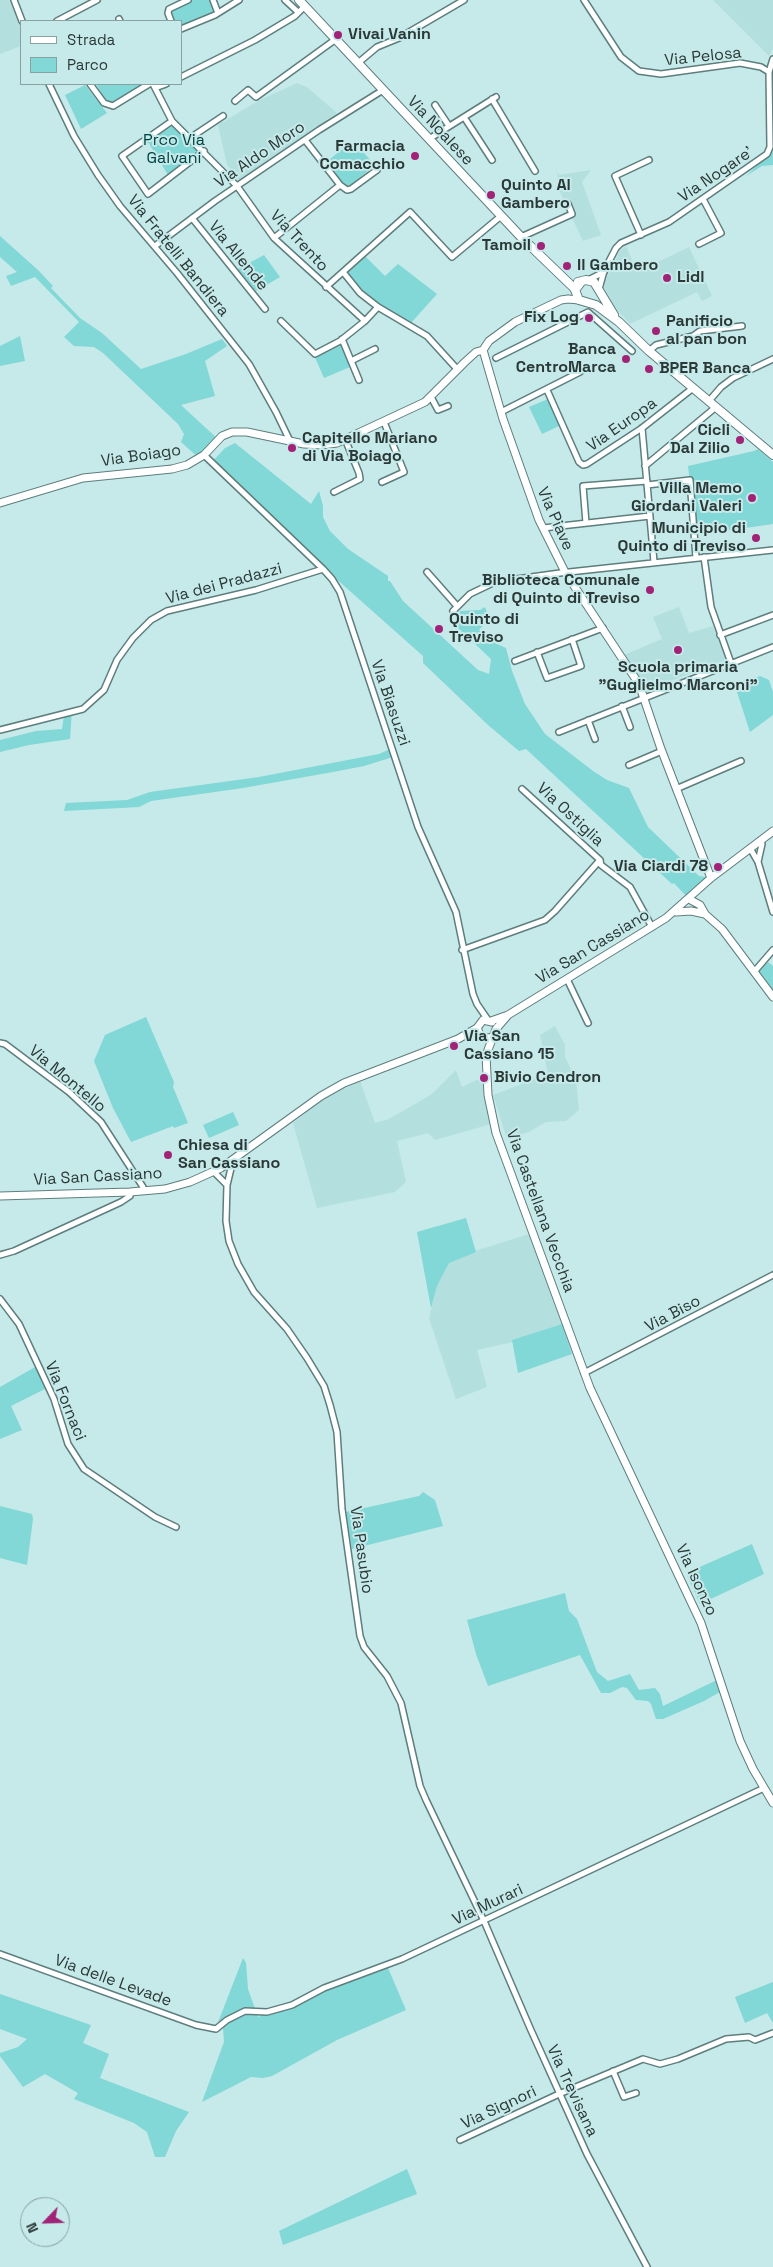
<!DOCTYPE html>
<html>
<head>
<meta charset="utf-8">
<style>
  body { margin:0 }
  #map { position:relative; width:773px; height:2267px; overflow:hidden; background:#c6e9e9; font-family:"Space Grotesk",sans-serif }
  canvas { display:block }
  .legend { position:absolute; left:20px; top:20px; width:162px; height:65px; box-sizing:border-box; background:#c6e9e9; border:1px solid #88a2a2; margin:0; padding:6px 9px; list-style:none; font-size:15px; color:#2a3837 }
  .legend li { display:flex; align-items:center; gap:10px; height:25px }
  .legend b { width:25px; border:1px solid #88a2a2 }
  .north { position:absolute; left:20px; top:2197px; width:50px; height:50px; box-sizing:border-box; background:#c6e9e9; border:1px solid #88a2a2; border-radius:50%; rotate:246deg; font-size:14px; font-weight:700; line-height:20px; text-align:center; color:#2a3837 }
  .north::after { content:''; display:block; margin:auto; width:18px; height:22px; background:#a12377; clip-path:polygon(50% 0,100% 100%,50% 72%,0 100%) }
</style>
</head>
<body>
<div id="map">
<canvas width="773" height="2267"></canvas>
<ul class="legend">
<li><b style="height:6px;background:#fff"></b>Strada</li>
<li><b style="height:14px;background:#82d7d7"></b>Parco</li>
</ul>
<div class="north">N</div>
</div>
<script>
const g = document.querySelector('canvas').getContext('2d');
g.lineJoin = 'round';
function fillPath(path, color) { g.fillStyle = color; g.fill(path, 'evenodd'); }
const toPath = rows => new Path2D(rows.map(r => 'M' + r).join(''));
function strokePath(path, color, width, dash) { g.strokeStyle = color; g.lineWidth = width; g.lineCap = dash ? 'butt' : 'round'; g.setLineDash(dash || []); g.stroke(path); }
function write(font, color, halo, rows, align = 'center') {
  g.font = font + ' "Space Grotesk",sans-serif'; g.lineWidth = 4; g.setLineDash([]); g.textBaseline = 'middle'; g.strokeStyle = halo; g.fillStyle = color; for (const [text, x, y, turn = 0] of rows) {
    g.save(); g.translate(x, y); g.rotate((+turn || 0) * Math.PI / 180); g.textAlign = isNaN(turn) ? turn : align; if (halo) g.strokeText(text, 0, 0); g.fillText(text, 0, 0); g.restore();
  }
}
fillPath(toPath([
  [0,0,9,0,21,28,21,46,0,54],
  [713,0,773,0,773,49,769,56],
  [297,83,307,87,337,113,239,181,227,165,218,125,258,101],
  [591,170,582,182,601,235,583,241,559,190,557,172,559,175],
  [626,246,637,272,689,247,712,296,702,301,697,292,630,324,612,304,604,289,606,279,620,251],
  [679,607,689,633,713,626,726,660,646,690,624,655,662,639,653,617],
  [555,1026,565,1045,565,1057,576,1080,579,1110,566,1121,546,1122,529,1132,507,1139,493,1095,548,1074,540,1035],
  [456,1070,462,1087,483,1077,491,1124,435,1140,428,1133,397,1141,406,1182,395,1192,317,1208,293,1123,326,1097,360,1081,375,1123,389,1119,432,1094],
  [529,1234,562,1324,513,1340,513,1342,477,1350,487,1387,456,1399,429,1318,437,1286,449,1263,475,1251]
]), '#b3e0df');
fillPath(toPath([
  [193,0,211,0,216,13,181,27,181,21,173,21,169,12],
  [773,61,773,165,762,166,746,176,767,156,769,82],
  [96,84,144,84,112,103,106,102],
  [85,85,107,113,81,129,65,95],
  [172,126,177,128,200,152,168,175,148,142],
  [344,148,364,153,375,165,346,189,326,162],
  [0,236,39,271,53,286,51,288,80,318,102,333,141,369,186,354,222,339,227,346,205,361,215,396,181,405,220,441,201,460,181,442,184,434,178,424,103,353,94,347,74,346,64,337,79,322,35,277,11,286,6,276,17,272,0,257],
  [264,255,280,277,256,291,238,269],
  [364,255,385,276,398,264,437,294,411,323,382,307,364,293,345,273],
  [20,336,25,361,0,366,0,346],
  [340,342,350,367,324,378,314,355],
  [548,399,559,426,542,434,529,407],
  [235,443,311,504,319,491,323,506,323,517,330,531,348,549,388,576,388,581,390,581,403,601,478,670,489,674,491,659,458,628,460,611,480,610,485,607,489,619,479,630,490,641,506,648,512,671,525,704,545,734,593,771,607,780,629,788,648,827,699,876,705,877,706,879,687,897,674,883,672,884,526,749,519,751,488,725,423,663,423,656,306,552,212,462,225,448],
  [758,449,773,462,773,524,696,535,688,466,754,451],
  [760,676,769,680,773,692,773,715,750,732,735,686],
  [67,710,72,710,70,739,29,745,0,752,0,740,36,731,62,729,64,716],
  [390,749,393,757,364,766,333,772,243,788,151,801,139,807,64,811,66,803,127,800,150,792,259,777,379,754],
  [768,962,773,966,773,993,758,973],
  [146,1017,174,1082,173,1087,188,1123,174,1128,173,1126,131,1142,113,1108,94,1061,105,1035],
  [233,1112,239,1125,209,1138,203,1125],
  [466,1218,476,1252,449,1263,437,1286,431,1308,417,1232],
  [562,1324,572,1354,518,1373,512,1340],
  [37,1366,47,1388,11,1406,22,1430,0,1439,0,1387],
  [423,1492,435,1500,443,1526,352,1549,346,1512,419,1496],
  [0,1506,32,1514,33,1519,27,1565,0,1558],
  [752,1544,764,1574,700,1604,686,1573],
  [565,1593,569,1611,577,1619,597,1672,608,1681,630,1674,639,1690,655,1688,660,1694,663,1706,717,1680,720,1692,704,1701,663,1719,656,1719,651,1704,648,1701,636,1700,627,1688,622,1687,610,1693,601,1693,580,1655,488,1686,476,1654,467,1620],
  [243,1958,246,1963,248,1989,258,2017,334,1986,388,1968,406,2010,337,2040,272,2076,263,2078,251,2077,202,2102,224,2042,223,2028,217,2025],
  [773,1982,773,2023,767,2013,745,2023,735,1997],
  [0,1994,91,2025,83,2043,109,2054,100,2078,189,2112,176,2131,165,2157,155,2157,147,2132,134,2123,74,2099,78,2093,45,2074,23,2087,0,2056,0,2053,18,2047,27,2039,0,2029],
  [407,2169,417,2194,283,2245,279,2231]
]), '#82d7d7');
const street = toPath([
  [14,0,22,21],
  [213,0,218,13],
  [285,0,298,12],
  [584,0,621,57,639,71,661,74,740,63,761,67,769,72],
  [119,19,120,21],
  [57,21,97,0],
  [171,21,168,13,169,9,188,0],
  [181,29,215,15,239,0],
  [358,63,377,47,399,38,464,0],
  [181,77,255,40,295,16,305,6],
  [49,84,74,136,98,175,120,206,177,273,249,364,276,412,290,441],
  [90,84,104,103,113,106,149,84],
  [153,84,172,121,237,186,274,238,365,321],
  [155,88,166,84],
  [492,99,535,171],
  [235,101,248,90,256,97,336,39],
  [435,105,449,126],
  [464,117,492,160],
  [172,121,122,156,148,194,204,151],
  [190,138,223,116],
  [429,139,496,97],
  [305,140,340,185,347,190,351,189,377,170],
  [192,218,265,309],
  [641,235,615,176,649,160],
  [521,237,572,214,568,204],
  [274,238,340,185],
  [699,244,721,233,703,199],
  [155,246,215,201,319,130,383,90],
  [343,272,360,293,378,307,427,336,457,369],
  [588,280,604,272],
  [326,287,410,212,452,257,501,216],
  [599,289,604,271,616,248,621,243,669,222,767,154,770,147,769,72,773,59],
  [281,321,315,354,340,341,365,321,378,307],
  [342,339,359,380],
  [649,351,656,345,693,336,700,331,742,326],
  [496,358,588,312,632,351],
  [351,361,375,349],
  [547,390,579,462,583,465,587,464,642,428,693,388],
  [431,397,438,410,448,406],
  [709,401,721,387,733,378,773,359],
  [501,412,580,372],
  [642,428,654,562],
  [204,455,323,569,332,579,340,592,418,827,456,912,473,994,477,1004,488,1020],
  [645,466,716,407],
  [382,482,404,472,384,422],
  [647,485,690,480,696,558],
  [334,492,360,479,359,473,345,439],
  [586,523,583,486,647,481],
  [543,528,650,516],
  [704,557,711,607,731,663],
  [427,572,457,606],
  [453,611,470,594,495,582,560,573,773,550],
  [720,635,773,615],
  [537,652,547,678,581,666,572,639],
  [515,661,603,628],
  [622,706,630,727],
  [588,720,595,739],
  [0,730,83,709,104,690,117,660,133,638,151,620,167,611,256,590,323,569],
  [559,732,773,647],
  [629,765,662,751],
  [522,789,600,860,601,865,630,887,652,927],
  [676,789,741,761],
  [750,848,758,862,773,912],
  [758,862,762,844,761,840],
  [462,950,545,920,555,911,600,860],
  [754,972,773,950],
  [567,979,588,1023],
  [0,1043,5,1044,69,1092,101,1122,143,1187,143,1191],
  [233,1160,227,1185,226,1221,229,1241,238,1264,254,1292,287,1329,307,1358,324,1386,330,1405,337,1432,342,1509,360,1636,364,1647,387,1676,401,1703,420,1786,426,1800,484,1921,530,2028,587,2154,647,2267],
  [214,1172,226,1184],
  [0,1255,14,1251,121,1202,130,1196,130,1192],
  [0,1299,19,1324,54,1399,68,1444,84,1469,155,1517,176,1527],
  [584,1373,773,1275],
  [0,1954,196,2025,216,2029,227,2020,245,2011,267,2012,292,2005,324,1988,402,1959,764,1788],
  [613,2071,624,2097,636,2093],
  [460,2140,559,2094,643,2059,660,2064,678,2059,726,2039,749,2037,755,2040,773,2033]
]);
const secondary = toPath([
  [483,350,503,419,539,520,565,572,639,684,661,749,711,878],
  [0,503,83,478,172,469,187,465,204,455,222,436,232,432,247,432,304,444,322,445,337,443,425,402,465,362,476,352,483,350,489,341,515,322,561,300,568,299,579,300],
  [689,899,700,905,705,914,722,929,773,997],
  [676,912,691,911,705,914],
  [508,1015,496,1029,486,1055,488,1095,496,1133,590,1388,701,1623,740,1741,753,1769,773,1803],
  [491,1021,508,1015,666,918,711,878,773,831],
  [491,1038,481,1037,477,1028,483,1020,492,1022],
  [0,1196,130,1192,165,1189,190,1182,221,1168,321,1096,344,1083,458,1039,477,1028]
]);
const primary = toPath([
  [299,0,521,237,575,289],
  [582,281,575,290,579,300,596,305,619,322,649,351,773,455],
  [578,282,586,280,594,282,614,315]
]);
strokePath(street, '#5d7e7d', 8);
strokePath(secondary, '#5d7e7d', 9);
strokePath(primary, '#5d7e7d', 10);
strokePath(street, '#fff', 5);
strokePath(secondary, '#fff', 7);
strokePath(primary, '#fff', 8);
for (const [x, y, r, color] of [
  [338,35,5,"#a12377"],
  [415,156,5,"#a12377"],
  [491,195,5,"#a12377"],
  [541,246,5,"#a12377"],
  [567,266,5,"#a12377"],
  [667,278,5,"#a12377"],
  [589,318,5,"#a12377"],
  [656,331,5,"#a12377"],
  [626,359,5,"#a12377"],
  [649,369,5,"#a12377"],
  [740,440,5,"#a12377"],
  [292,448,5,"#a12377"],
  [752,498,5,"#a12377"],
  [756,538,5,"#a12377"],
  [650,590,5,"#a12377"],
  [439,629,5,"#a12377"],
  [678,650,5,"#a12377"],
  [718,867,5,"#a12377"],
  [454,1046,5,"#a12377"],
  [484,1078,5,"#a12377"],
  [168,1155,5,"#a12377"]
]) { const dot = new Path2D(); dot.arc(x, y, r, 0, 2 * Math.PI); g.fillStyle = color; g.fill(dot); strokePath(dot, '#c6e9e9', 2); }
write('bold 16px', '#2a3837', '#c6e9e9', [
  ["Vivai Vanin",348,35],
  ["Farmacia",405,147,"right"],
  ["Comacchio",405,165,"right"],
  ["Quinto Al",501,186],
  ["Gambero",501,204],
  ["Tamoil",531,246,"right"],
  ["Il Gambero",577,266],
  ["Lidl",677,278],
  ["Fix Log",579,318,"right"],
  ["Panificio",666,322],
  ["al pan bon",666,340],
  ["Banca",616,350,"right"],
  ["CentroMarca",616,368,"right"],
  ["BPER Banca",659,369],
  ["Cicli",730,431,"right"],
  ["Dal Zilio",730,449,"right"],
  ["Capitello Mariano",302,439],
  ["di Via Boiago",302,457],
  ["Villa Memo",742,489,"right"],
  ["Giordani Valeri",742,507,"right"],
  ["Municipio di",746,529,"right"],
  ["Quinto di Treviso",746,547,"right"],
  ["Biblioteca Comunale",640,581,"right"],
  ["di Quinto di Treviso",640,599,"right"],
  ["Quinto di",449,620],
  ["Treviso",449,638],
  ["Scuola primaria",678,668,"center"],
  ["\"Guglielmo Marconi\"",678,686,"center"],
  ["Via Ciardi 78",708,867,"right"],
  ["Via San",464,1037],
  ["Cassiano 15",464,1055],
  ["Bivio Cendron",494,1078],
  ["Chiesa di",178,1146],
  ["San Cassiano",178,1164]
], 'left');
write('16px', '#2a3837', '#c6e9e9', [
  ["Via Pelosa",703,57,-6],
  ["Via Noalese",440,131,47],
  ["Via Aldo Moro",260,155,-34],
  ["Via Nogare'",716,175,-34],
  ["Via Trento",299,241,47],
  ["Via Fratelli Bandiera",178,256,51],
  ["Via Allende",238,256,51],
  ["Via Europa",622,425,-35],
  ["Via Boiago",141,456,-8],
  ["Via Piave",555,519,66],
  ["Via dei Pradazzi",224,584,-15],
  ["Via Biasuzzi",390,703,71],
  ["Via Ostiglia",570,815,43],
  ["Via San Cassiano",593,947,-31],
  ["Via Montello",67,1079,40],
  ["Via San Cassiano",98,1177,-3],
  ["Via Castellana Vecchia",540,1211,70],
  ["Via Biso",673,1314,-28],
  ["Via Fornaci",65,1401,68],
  ["Via Pasubio",361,1550,82],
  ["Via Isonzo",696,1580,65],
  ["Via Murari",488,1905,-25],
  ["Via delle Levade",113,1981,20],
  ["Via Trevisana",572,2091,65],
  ["Via Signori",499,2108,-25]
]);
write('16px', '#004141', '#c6e9e9', [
  ["Prco Via",174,141],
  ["Galvani",174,159]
]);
</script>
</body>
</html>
